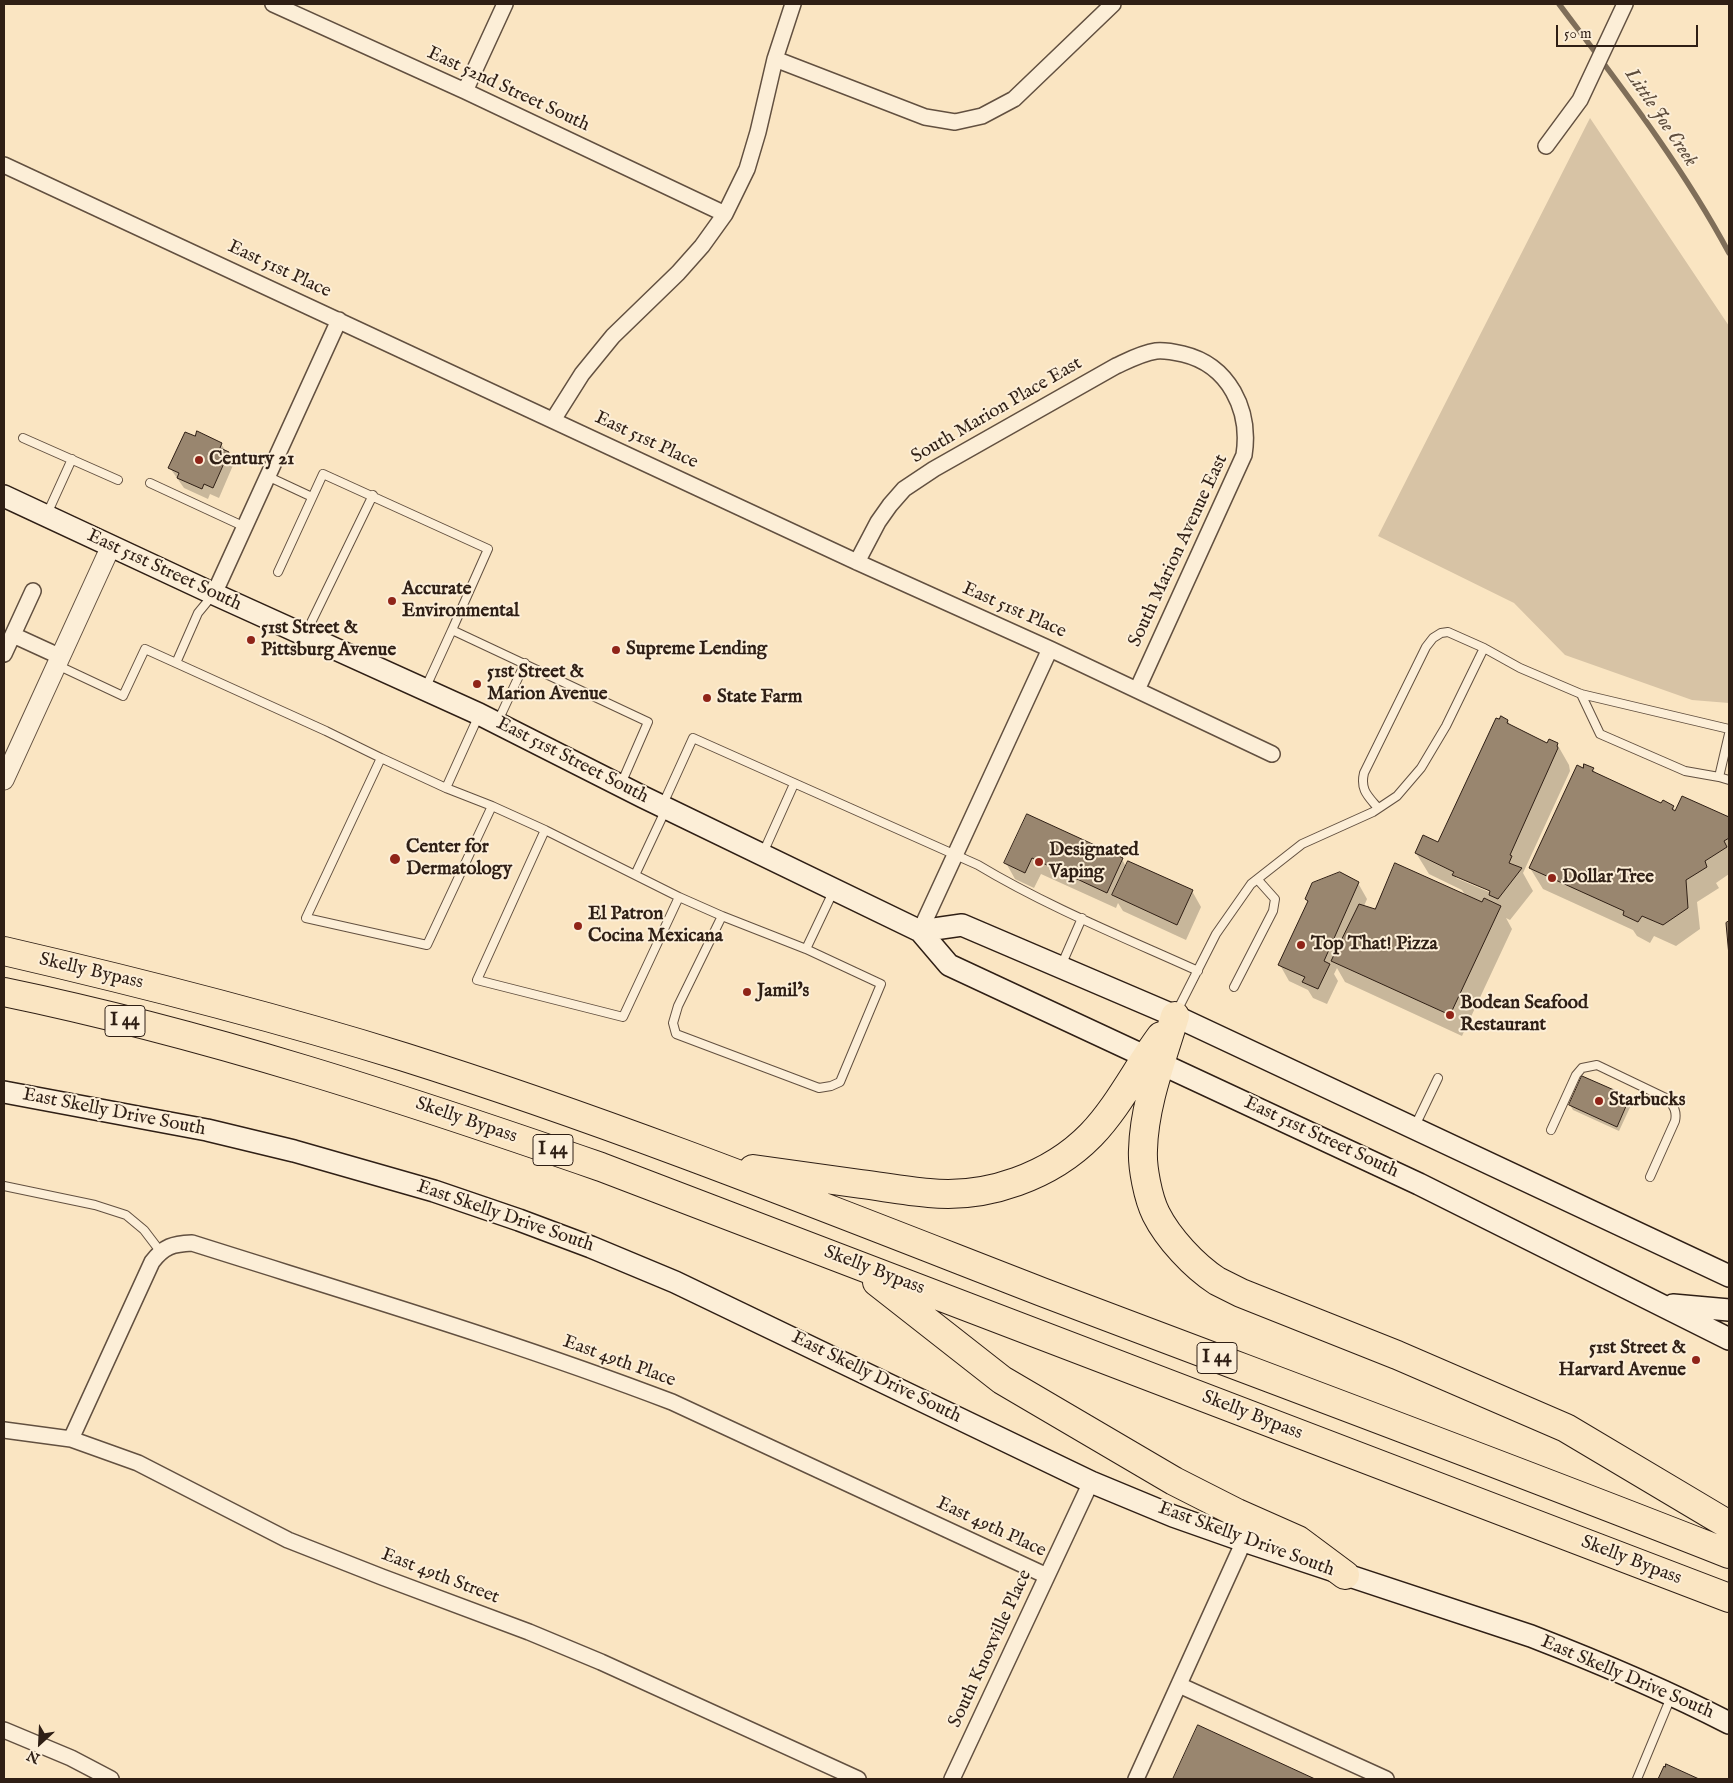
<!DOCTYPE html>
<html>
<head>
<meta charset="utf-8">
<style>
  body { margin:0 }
  #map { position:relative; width:1733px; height:1783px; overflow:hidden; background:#fae5c2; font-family:"IM FELL English",serif }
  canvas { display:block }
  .frame { position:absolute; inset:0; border:5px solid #2f1f15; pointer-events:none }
  .north { position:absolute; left:15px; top:1718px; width:50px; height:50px; -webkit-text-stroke:4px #fceed7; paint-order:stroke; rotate:205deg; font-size:14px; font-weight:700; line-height:20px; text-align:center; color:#2f1f15 }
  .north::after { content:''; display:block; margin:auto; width:18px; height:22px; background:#2f1f15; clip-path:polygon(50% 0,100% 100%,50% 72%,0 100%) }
  .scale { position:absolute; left:1556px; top:25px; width:142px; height:22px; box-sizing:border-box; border:2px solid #2f1f15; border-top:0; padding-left:6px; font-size:15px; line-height:18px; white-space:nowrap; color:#2f1f15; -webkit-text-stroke:4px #fceed7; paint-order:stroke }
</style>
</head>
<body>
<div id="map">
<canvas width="1733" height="1783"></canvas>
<div class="frame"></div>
<div class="north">N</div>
<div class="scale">50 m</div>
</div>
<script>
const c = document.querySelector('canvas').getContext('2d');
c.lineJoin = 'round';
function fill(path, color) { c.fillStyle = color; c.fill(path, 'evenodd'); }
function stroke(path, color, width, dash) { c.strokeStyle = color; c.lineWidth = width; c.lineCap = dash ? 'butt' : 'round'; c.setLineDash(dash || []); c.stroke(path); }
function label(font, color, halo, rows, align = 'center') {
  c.font = font + ' "IM FELL English",serif'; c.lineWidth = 4; c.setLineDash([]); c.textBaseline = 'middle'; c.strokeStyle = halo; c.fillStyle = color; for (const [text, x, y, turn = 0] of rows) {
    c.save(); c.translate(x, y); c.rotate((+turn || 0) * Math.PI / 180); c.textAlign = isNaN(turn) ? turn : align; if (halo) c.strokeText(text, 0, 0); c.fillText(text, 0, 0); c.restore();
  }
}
fill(new Path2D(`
  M1590,118L1729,326V703L1692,700L1565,655L1514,603L1378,536Z`), '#d7c3a5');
fill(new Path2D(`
  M221,444L234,463L219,498L210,494L208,499L184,488L170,468Z
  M1508,721L1511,727L1548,744H1557L1569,765L1570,771L1523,873L1533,891L1510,920L1506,918L1512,929L1462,1036L1345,982L1337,968L1334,974L1338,981L1327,1004L1313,998L1308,990L1289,981L1280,965L1309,904L1306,899L1358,883L1367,899L1364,906L1376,910L1466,896L1462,890L1429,874L1416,853L1439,843ZM1456,876L1497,893L1496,895L1456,878Z
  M1583,769H1593L1596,774L1661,805L1673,806L1676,812L1682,797L1729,818V874L1716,883L1719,888L1697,902L1700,929L1676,946L1654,936L1650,943L1637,936L1633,930L1543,889L1530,868Z
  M1028,815L1122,859L1126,867L1192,891L1201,907L1186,940L1123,911L1118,903L1116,908L1041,874L1034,888L1015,879L1006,863Z
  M1629,1098L1632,1103L1619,1131L1573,1110L1570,1105Z
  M1199,1727L1312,1779H1174Z`), '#0003');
stroke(new Path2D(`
  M1559,4C1619,84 1682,165 1729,253`), '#7f6e59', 5.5);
const building = new Path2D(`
  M197,431L222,443L220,448L229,452L213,488L204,484L202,489L177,478L179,473L168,468L185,432L195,436Z
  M1501,716L1508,720L1507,723L1547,743L1549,739L1558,743L1557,746L1558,748L1510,855L1512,856L1509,863L1522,868L1498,899L1489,895L1490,891L1452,875L1454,872L1415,853L1423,835L1438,842L1496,718L1499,719Z
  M1584,764L1594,768L1592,771L1661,803L1663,800L1674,806L1672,809L1675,811L1682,796L1729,817V838L1724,841L1727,847L1705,861L1707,867L1686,880L1688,908L1663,925L1642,916L1638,922L1623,915L1624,911L1529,868L1577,765L1583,768Z
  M1027,814L1123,858L1107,893L1032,858L1025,873L1004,863Z
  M1128,861L1193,890L1177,925L1112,895Z
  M1395,863L1482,902L1484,898L1501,906L1450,1015L1331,961L1359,904L1375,909Z
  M1340,872L1359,882L1324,961L1330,964L1318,989L1302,982L1305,977L1278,965L1308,901L1305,899L1312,883Z
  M1729,921V956L1726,923Z
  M1582,1076L1630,1097L1617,1127L1569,1105Z
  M1198,1725L1315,1779H1173Z
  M1666,1764L1699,1779H1658L1664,1766L1665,1767Z`);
fill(building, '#99866f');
stroke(building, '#2f1f15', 1);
const service = new Path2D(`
  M23,438L118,480
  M267,476L312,497
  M150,483L245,527
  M47,514L72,459
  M278,572L323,474L488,549L452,630
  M306,633L373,495
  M176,663L326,731L381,758
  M57,665L123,696L145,649L176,663L198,613L212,596
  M425,689L452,630L648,722L621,784
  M1581,694L1600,734L1685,771L1719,777L1729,780
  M498,721L525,663
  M1719,777L1729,734
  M446,788L492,806L427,945L306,918L381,758L446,788L479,715
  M663,804L693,738L978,865C1046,906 1125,938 1198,971
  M492,806L545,830
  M1378,808C1368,796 1360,790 1364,773L1426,647L1433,638L1441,633L1448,632L1484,648L1520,668L1581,694L1729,729
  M545,830L679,897L623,1017L477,980Z
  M763,853L794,784
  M635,875L666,809
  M679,897L722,916
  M722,916L806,949L881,984L840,1082L831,1086L819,1088L676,1034L673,1023L678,1006Z
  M806,949L833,892
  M1061,966L1082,918
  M1234,987L1273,911L1275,899L1258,880
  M1176,1013L1216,934L1251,884L1302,844L1373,812L1397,796L1421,768L1446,726L1484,648
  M1415,1126L1438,1078
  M1551,1130L1576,1075L1582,1068L1597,1065L1668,1099C1674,1106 1677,1112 1675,1121L1650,1177
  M4,1186L95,1205L126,1215L144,1230L160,1251
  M1637,1779L1671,1697`);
const minor = new Path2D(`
  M273,4L465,91L725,214
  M775,59L925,117L955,122L982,116L1014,99L1113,4
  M465,91L505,4
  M1546,146L1580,100L1625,4
  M4,165L857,562L1050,649L1272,754
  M553,420L582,374L613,336L678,273L702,246L725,214L747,169L758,132L775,59L793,4
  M857,562L878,522L890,505L904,489L934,469L1116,366C1129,360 1142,353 1156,351C1165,350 1174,352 1183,354C1229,365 1251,410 1244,455L1137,690
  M214,594L339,320
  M13,635L61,657
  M4,654L33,591
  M920,931L1050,649
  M4,1430L71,1439L138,1463L288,1540L382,1577L529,1632L601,1662L858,1779
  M71,1439L152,1262C164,1246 173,1244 192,1243C353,1294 515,1342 672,1402L1047,1576
  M1179,1685L1386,1779
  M4,1730L71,1758L111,1779
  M952,1779L1091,1482
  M1136,1779L1244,1541`);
const tertiary = new Path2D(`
  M4,780L111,546`);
const secondary = new Path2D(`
  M4,496L214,594L479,714L643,797L920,931L949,965L1419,1184L1729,1339
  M920,931L962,925L1175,1016L1729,1276
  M4,1092L207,1130L294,1151L434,1191L519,1220L591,1247L675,1282L1091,1482L1173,1516L1244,1541L1531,1636C1598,1662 1665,1690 1729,1723
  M1673,1305L1729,1310`);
const motorway = new Path2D(`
  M4,951C138,982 272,1016 404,1057C620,1125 831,1210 1042,1292C1271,1379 1501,1464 1729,1554
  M4,992C207,1034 405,1099 601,1167L1729,1598
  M1175,1016C1162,1059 1144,1105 1143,1150C1142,1167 1148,1198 1156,1214C1168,1238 1194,1266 1217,1281C1225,1285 1233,1289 1241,1293L1397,1355L1566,1428L1729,1525
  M753,1169C789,1174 825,1179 861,1184C884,1187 906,1191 929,1193C987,1199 1051,1176 1091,1135C1119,1106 1137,1068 1161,1036
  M877,1282L1002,1380L1174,1481L1237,1513L1298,1540L1345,1575`);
stroke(service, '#625040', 10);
stroke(minor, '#625040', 18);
stroke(tertiary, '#625040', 21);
stroke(secondary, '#2f1f15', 24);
stroke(motorway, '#2f1f15', 30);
stroke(service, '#fceed7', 8);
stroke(minor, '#fceed7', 15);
stroke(tertiary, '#fceed7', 19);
stroke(secondary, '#fceed7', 21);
stroke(motorway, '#fae5c2', 28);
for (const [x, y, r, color] of [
  [199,460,5,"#8f2418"],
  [392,601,5,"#8f2418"],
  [251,640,5,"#8f2418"],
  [616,650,5,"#8f2418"],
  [477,684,5,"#8f2418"],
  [707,698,5,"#8f2418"],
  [395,859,6,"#8f2418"],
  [1039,862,5,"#8f2418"],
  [1552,878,5,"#8f2418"],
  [578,926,5,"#8f2418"],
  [1301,945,5,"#8f2418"],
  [747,992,5,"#8f2418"],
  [1450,1015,5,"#8f2418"],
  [1599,1101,5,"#8f2418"],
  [1696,1360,5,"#8f2418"]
]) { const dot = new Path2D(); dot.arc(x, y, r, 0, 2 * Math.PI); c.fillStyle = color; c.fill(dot); stroke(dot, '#fceed7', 2); }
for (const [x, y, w] of [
  [125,1021,40],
  [553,1150,40],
  [1217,1358,40]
]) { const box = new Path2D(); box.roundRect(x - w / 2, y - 15.5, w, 31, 4); c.fillStyle = '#fceed7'; c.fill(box); stroke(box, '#2f1f15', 1); }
label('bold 18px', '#2f1f15', null, [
  ["I 44",125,1021],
  ["I 44",553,1150],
  ["I 44",1217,1358]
]);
label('19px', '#2f1f15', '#fceed7', [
  ["East 52nd Street South",508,90,25],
  ["East 51st Place",279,270,25],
  ["South Marion Place East",997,411,-30],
  ["East 51st Place",646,441,25],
  ["South Marion Avenue East",1179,551,-65],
  ["East 51st Street South",164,571,25],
  ["East 51st Place",1014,611,24],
  ["East 51st Street South",572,761,27],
  ["Skelly Bypass",91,972,13],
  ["East Skelly Drive South",114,1113,11],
  ["Skelly Bypass",466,1121,19],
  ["East 51st Street South",1321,1138,25],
  ["East Skelly Drive South",505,1217,19],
  ["Skelly Bypass",874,1271,21],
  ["East 49th Place",619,1362,20],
  ["East Skelly Drive South",876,1378,26],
  ["Skelly Bypass",1252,1416,21],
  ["East 49th Place",991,1528,25],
  ["East Skelly Drive South",1246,1540,20],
  ["Skelly Bypass",1631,1561,21],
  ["East 49th Street",440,1577,21],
  ["South Knoxville Place",991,1649,-65],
  ["East Skelly Drive South",1627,1678,23]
]);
label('bold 19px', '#2f1f15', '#fceed7', [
  ["Century 21",209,460],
  ["Accurate",402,590],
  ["Environmental",402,612],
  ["51st Street &",261,629],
  ["Pittsburg Avenue",261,651],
  ["Supreme Lending",626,650],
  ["51st Street &",487,673],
  ["Marion Avenue",487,695],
  ["State Farm",717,698],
  ["Center for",406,848],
  ["Dermatology",406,870],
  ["Designated",1049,851],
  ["Vaping",1049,873],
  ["Dollar Tree",1562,878],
  ["El Patron",588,915],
  ["Cocina Mexicana",588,937],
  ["Top That! Pizza",1311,945],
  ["Jamil's",757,992],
  ["Bodean Seafood",1460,1004],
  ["Restaurant",1460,1026],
  ["Starbucks",1609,1101],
  ["51st Street &",1686,1349,"right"],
  ["Harvard Avenue",1686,1371,"right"]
], 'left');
label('italic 20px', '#5e4d3d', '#fceed7', [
  ["Little Joe Creek",1660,118,56]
]);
</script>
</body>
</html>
